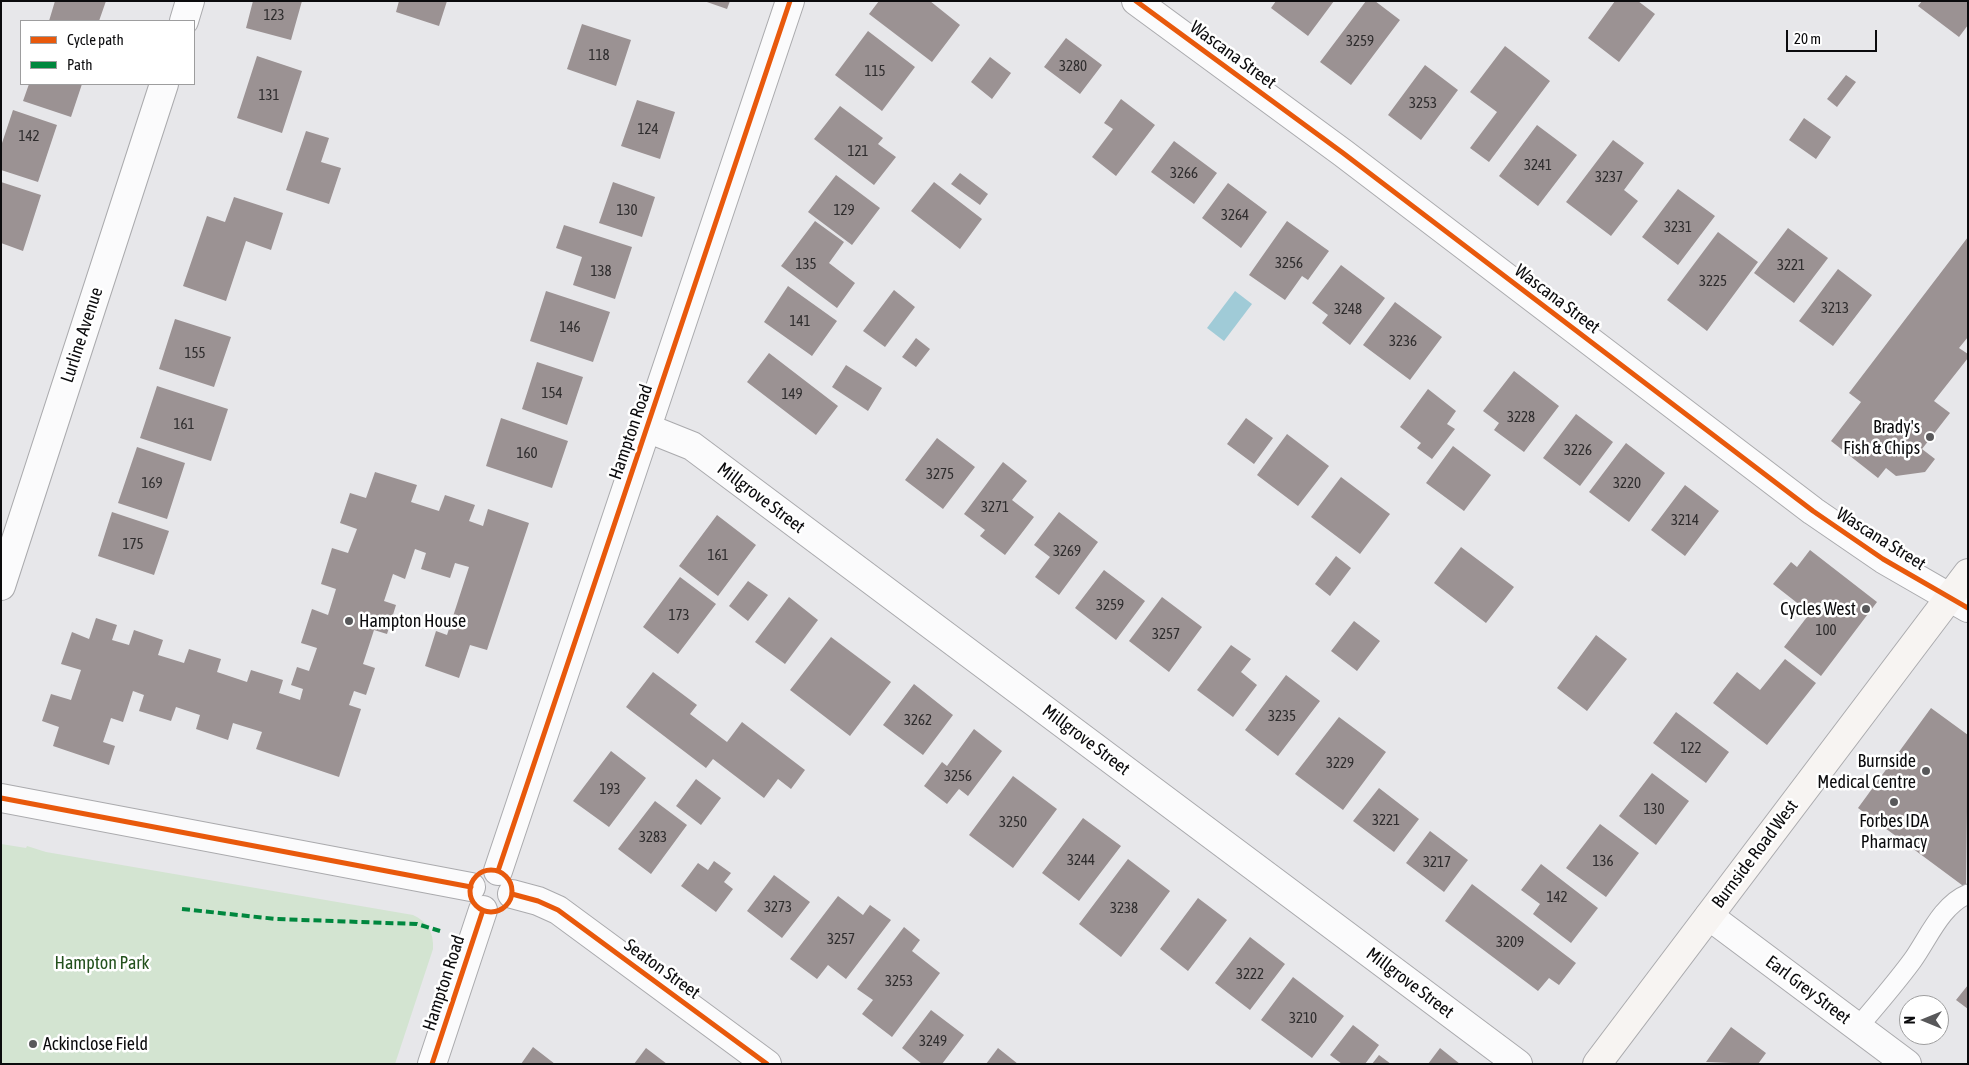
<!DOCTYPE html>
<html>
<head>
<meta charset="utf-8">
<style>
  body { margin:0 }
  #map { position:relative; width:1969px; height:1065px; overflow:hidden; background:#e7e7ea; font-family:"Asap Condensed",sans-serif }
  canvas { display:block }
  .frame { position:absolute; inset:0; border:2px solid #0b0b0d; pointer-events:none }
  .legend { position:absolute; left:20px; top:20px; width:175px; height:65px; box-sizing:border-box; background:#fff; border:1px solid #9d9d9e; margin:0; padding:6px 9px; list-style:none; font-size:15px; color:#0b0b0d }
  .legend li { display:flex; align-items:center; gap:10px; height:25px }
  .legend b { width:25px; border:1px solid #9d9d9e }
  .north { position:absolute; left:1899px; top:995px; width:50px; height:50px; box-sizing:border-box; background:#fff; border:1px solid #9d9d9e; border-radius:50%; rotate:270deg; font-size:14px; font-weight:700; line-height:20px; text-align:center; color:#0b0b0d }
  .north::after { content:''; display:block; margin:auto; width:18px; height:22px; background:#58585a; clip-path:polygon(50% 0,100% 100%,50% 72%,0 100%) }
  .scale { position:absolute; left:1786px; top:30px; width:91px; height:22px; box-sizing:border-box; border:2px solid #0b0b0d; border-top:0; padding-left:6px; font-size:15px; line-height:18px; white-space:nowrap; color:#0b0b0d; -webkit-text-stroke:4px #fff; paint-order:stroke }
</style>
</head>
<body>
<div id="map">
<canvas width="1969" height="1065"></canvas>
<div class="frame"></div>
<ul class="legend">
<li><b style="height:6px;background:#e8590c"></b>Cycle path</li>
<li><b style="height:6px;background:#00873e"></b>Path</li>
</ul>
<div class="north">N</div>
<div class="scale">20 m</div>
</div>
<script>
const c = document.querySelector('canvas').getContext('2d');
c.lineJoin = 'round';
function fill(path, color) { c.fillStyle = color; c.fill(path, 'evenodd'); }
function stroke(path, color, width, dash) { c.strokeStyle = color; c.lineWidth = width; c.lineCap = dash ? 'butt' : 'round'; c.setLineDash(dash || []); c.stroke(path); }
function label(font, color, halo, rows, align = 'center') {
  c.font = font + ' "Asap Condensed",sans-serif'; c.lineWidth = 5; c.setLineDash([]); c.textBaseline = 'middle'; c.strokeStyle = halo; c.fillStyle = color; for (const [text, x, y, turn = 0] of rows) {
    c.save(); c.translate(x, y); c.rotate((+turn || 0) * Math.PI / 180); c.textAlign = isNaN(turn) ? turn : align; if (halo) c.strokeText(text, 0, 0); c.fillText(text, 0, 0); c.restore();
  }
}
fill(new Path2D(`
  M1,844L26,848L27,846L46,852L413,915C428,922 434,933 433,949L395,1064H1Z`), '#d3e4d1');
fill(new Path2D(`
  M1235,291L1252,304L1224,341L1207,328Z`), '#a0cbd7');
fill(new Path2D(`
  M55,1H106L99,21H49Z
  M253,1H302L291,40L246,28Z
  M399,1H447L439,26L396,12Z
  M704,1H730L727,9Z
  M879,1H930L960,25L932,62L869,14Z
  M1276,1H1334L1308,36L1271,8Z
  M1366,1H1375L1400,20L1351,85L1320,62Z
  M1615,1H1638L1655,14L1619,62L1588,38Z
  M1922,1H1968V25L1959,37L1918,6Z
  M582,24L631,40L616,86L567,69Z
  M868,31L915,67L882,111L835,75Z
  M1066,38L1102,65L1080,94L1044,67Z
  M1505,46L1550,81L1489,162L1470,148L1497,112L1470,92Z
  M257,56L302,71L282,133L237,118Z
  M990,57L1011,73L992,99L971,82Z
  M1425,65L1458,90L1421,140L1388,115Z
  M1846,75L1856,82L1837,107L1827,99Z
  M29,84H82L71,117L23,101Z
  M1121,99L1155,125L1116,176L1092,157L1113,129L1104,123Z
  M637,100L675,112L660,159L621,146Z
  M840,106L883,138L878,144L896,157L874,185L814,139Z
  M13,110L57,125L38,182L1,170V146Z
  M1804,118L1831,137L1816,159L1789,140Z
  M1537,125L1577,155L1538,206L1499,176Z
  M306,131L329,138L321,162L341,168L329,204L286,190Z
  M1613,140L1644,163L1624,190L1638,201L1611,236L1566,202Z
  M1174,141L1217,173L1194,204L1151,172Z
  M960,173L988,194L980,205L951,184Z
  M836,175L880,208L852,245L808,212Z
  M1,182L41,195L23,251L1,243Z
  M613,182L655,197L642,237L599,223Z
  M934,182L982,219L960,249L911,211Z
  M1228,183L1267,212L1241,248L1202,218Z
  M1678,189L1715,216L1678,265L1642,237Z
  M234,197L283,213L271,250L246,241L226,301L183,286L207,216L225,222Z
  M815,221L844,242L829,263L855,283L837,308L781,266Z
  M1287,221L1329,251L1308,280L1302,276L1285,300L1249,275Z
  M564,225L632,247L615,299L573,285L582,257L556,248Z
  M1788,228L1828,258L1794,303L1754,273Z
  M1718,232L1758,262L1707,331L1667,300Z
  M1968,237V337L1959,348L1968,354V358L1934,401L1950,413L1922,449L1935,459L1925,472L1896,476L1886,468L1878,478L1831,441L1861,402L1849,393Z
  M1341,265L1385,298L1350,345L1322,323L1328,315L1312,303Z
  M1838,269L1872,295L1833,346L1799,321Z
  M788,286L837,321L812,356L764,322Z
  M894,290L915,307L885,347L863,331Z
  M546,291L610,312L593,362L530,341Z
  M1395,302L1442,337L1410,380L1363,345Z
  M175,319L231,337L214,387L159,369Z
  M916,338L930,349L916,367L902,357Z
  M769,353L838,406L816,435L747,382Z
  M537,362L583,377L567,425L522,409Z
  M846,365L882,388L868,411L832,387Z
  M1514,371L1559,406L1524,452L1494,430L1499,423L1483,411Z
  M157,386L228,409L211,461L140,438Z
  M1428,389L1456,411L1447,424L1455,429L1432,459L1417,448L1421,443L1400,427Z
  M1576,414L1613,442L1580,486L1543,458Z
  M501,418L568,441L552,488L486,466Z
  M1246,418L1273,438L1254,464L1227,444Z
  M1287,434L1329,466L1298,506L1257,475Z
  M937,438L975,467L943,509L905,480Z
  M1626,443L1665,473L1629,522L1589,492Z
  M1453,446L1491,475L1464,511L1426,483Z
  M137,447L185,463L167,519L118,503Z
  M1003,462L1027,481L1012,500L1034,517L1005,555L980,536L985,530L964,514Z
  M375,472L417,485L411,502L439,511L445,495L475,505L469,521L483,526L488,509L529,523L487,650L470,645L459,678L425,666L436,631L447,635L469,567L455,563L450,578L421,569L426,553L415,549L405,579L393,574L384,601L396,605L387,634L374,630L363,664L375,668L366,695L354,691L349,705L361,709L339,777L256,749L262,732L233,723L228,740L196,729L200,715L176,707L171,721L139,711L144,695L133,691L123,722L111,718L103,742L115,746L109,765L53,746L59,727L42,721L51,694L71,700L81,670L61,664L72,632L89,639L96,618L117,625L112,640L129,645L134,630L163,640L158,655L184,663L189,649L221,659L217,672L247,682L251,670L283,680L279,693L300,700L303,689L291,685L297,667L309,671L317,648L301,643L312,609L328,615L336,589L321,584L332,548L348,553L357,529L340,523L350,493L366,498Z
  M1341,477L1390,514L1360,554L1311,517Z
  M1685,485L1719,511L1685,556L1651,530Z
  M112,512L169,531L154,575L98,556Z
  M1059,512L1098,542L1059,595L1035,577L1050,557L1034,545Z
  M717,515L756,545L718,596L679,566Z
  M1461,547L1514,587L1486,623L1434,583Z
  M1810,550L1877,602L1821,676L1784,647L1810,613L1773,584L1791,562L1797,567Z
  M1336,556L1351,568L1330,596L1315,584Z
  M1104,570L1145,601L1116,640L1075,608Z
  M680,577L716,604L678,654L643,627Z
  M748,581L768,595L748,621L729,606Z
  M789,597L818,620L785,664L755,642Z
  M1162,597L1202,627L1169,672L1129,641Z
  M1354,621L1380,641L1357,671L1331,651Z
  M1596,635L1627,659L1587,711L1557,688Z
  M831,637L891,682L850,736L790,690Z
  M1231,645L1251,659L1241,672L1257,685L1233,717L1197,690Z
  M1785,659L1816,683L1767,745L1713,703L1737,672L1760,690Z
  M653,672L697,705L690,714L727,742L742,722L805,770L791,789L778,779L764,798L713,759L706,768L626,707Z
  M1286,675L1320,701L1278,756L1245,730Z
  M914,684L953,715L923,755L883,725Z
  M1931,708L1968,735L1966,888L1858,808Z
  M1676,712L1729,752L1706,783L1653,743Z
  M1339,717L1386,752L1343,810L1295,774Z
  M974,729L1002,751L968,796L959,789L947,804L924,786L942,762L947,766Z
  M611,751L646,778L609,827L573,801Z
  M1652,773L1689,801L1656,845L1619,816Z
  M1013,776L1057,809L1013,868L969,835Z
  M696,779L721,798L701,825L676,806Z
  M1379,788L1419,819L1394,852L1353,821Z
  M655,801L687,825L651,874L618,849Z
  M1083,818L1121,846L1079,901L1042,873Z
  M1600,824L1639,853L1606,897L1566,868Z
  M1430,831L1468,860L1444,892L1406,863Z
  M1128,859L1170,891L1121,957L1079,924Z
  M714,861L731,873L724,882L733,889L716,912L681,886L698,863L708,870Z
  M1541,864L1598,908L1571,943L1533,914L1540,904L1521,890Z
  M774,875L810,902L782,938L747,911Z
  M1472,884L1576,963L1559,985L1549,978L1538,991L1445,921Z
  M838,896L863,915L870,905L891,920L846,979L828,965L817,979L790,959Z
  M1198,898L1227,920L1188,971L1160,949Z
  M904,927L920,940L912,951L940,973L892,1037L862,1014L873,1000L857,989Z
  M1250,937L1285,964L1250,1010L1215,983Z
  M1293,977L1344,1016L1312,1058L1261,1020Z
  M1968,985V1009L1956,1000Z
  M931,1010L964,1035L942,1064H922L902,1048Z
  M1353,1025L1379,1045L1365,1064H1342L1330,1055Z
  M1731,1027L1766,1053L1758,1064L1706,1062Z
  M533,1047L555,1064H521Z
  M646,1048L667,1064H634Z
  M998,1048L1018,1064H986Z
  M1440,1048L1460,1064H1428Z
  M1379,1055L1391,1064H1372Z`), '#9b9293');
const service = new Path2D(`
  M1858,1027C1876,1006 1895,984 1912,961C1928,939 1941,905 1968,894`);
const minor = new Path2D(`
  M1136,1L1343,153L1813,511L1883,559L1968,608
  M184,21L190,1
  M647,428L692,446L1518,1064
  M1,586L164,84
  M1,798L471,887
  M498,871L790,1
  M512,894L538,901L558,910L767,1064
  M1709,916L1907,1064
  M432,1064L483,910`);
const secondary = new Path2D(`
  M1597,1064L1968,573`);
stroke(service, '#aaaaad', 21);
stroke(minor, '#aaaaad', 30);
stroke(secondary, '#aaaaad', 30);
stroke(service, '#fbfbfc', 19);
stroke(minor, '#fbfbfc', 28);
stroke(secondary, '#f7f4f2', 28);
stroke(new Path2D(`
  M182,909L276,919L417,924L440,931`), '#00873e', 4, [8, 4]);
stroke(new Path2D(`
  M1136,1L1343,153L1813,511L1883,559L1968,608
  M1,798L471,887
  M470 891a21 21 0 1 1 42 0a21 21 0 1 1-42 0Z
  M498,871L790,1
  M512,894L538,901L558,910L767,1064
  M432,1064L483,910`), '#e8590c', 5);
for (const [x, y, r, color] of [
  [1930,437,5,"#58585a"],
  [1866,609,5,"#58585a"],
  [349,621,5,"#58585a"],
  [1926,771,5,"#58585a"],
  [1894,802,5,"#58585a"],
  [33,1044,5,"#58585a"]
]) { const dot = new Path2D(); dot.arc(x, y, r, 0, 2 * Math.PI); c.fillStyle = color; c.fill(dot); stroke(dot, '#fff', 2); }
label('15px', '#2f2d2e', null, [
  ["123",274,15],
  ["3259",1360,41],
  ["118",599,55],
  ["3280",1073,66],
  ["115",875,71],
  ["131",269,95],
  ["3253",1423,103],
  ["124",648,129],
  ["142",29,136],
  ["121",858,151],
  ["3241",1538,165],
  ["3266",1184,173],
  ["3237",1609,177],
  ["130",627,210],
  ["129",844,210],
  ["3264",1235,215],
  ["3231",1678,227],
  ["3256",1289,263],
  ["135",806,264],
  ["3221",1791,265],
  ["138",601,271],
  ["3225",1713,281],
  ["3213",1835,308],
  ["3248",1348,309],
  ["141",800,321],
  ["146",570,327],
  ["3236",1403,341],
  ["155",195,353],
  ["154",552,393],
  ["149",792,394],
  ["3228",1521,417],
  ["161",184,424],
  ["3226",1578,450],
  ["160",527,453],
  ["3275",940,474],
  ["169",152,483],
  ["3220",1627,483],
  ["3271",995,507],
  ["3214",1685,520],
  ["175",133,544],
  ["3269",1067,551],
  ["161",718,555],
  ["3259",1110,605],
  ["173",679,615],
  ["100",1826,630],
  ["3257",1166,634],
  ["3235",1282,716],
  ["3262",918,720],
  ["122",1691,748],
  ["3229",1340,763],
  ["3256",958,776],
  ["193",610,789],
  ["130",1654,809],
  ["3221",1386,820],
  ["3250",1013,822],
  ["3283",653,837],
  ["3244",1081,860],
  ["136",1603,861],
  ["3217",1437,862],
  ["142",1557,897],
  ["3273",778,907],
  ["3238",1124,908],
  ["3257",841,939],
  ["3209",1510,942],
  ["3222",1250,974],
  ["3253",899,981],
  ["3210",1303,1018],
  ["3249",933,1041]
]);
label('18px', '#0b0b0d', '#fff', [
  ["Wascana Street",1233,55,36],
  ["Wascana Street",1557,299,37],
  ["Lurline Avenue",82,335,-72],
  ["Hampton Road",631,432,-71],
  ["Millgrove Street",761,498,37],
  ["Wascana Street",1881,539,32],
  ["Millgrove Street",1086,740,37],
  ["Burnside Road West",1755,854,-53],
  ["Seaton Street",662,969,36],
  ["Hampton Road",444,983,-72],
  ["Millgrove Street",1410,983,37],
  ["Earl Grey Street",1808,990,37]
]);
label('18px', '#0b0b0d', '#fff', [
  ["Brady's",1920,427],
  ["Fish & Chips",1920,448],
  ["Cycles West",1856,609],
  ["Hampton House",359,621,"left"],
  ["Burnside",1916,761],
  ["Medical Centre",1916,782],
  ["Forbes IDA",1894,821,"center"],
  ["Pharmacy",1894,842,"center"],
  ["Ackinclose Field",43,1044,"left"]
], 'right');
label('18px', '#23511c', '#fff', [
  ["Hampton Park",102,963]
]);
</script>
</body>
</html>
